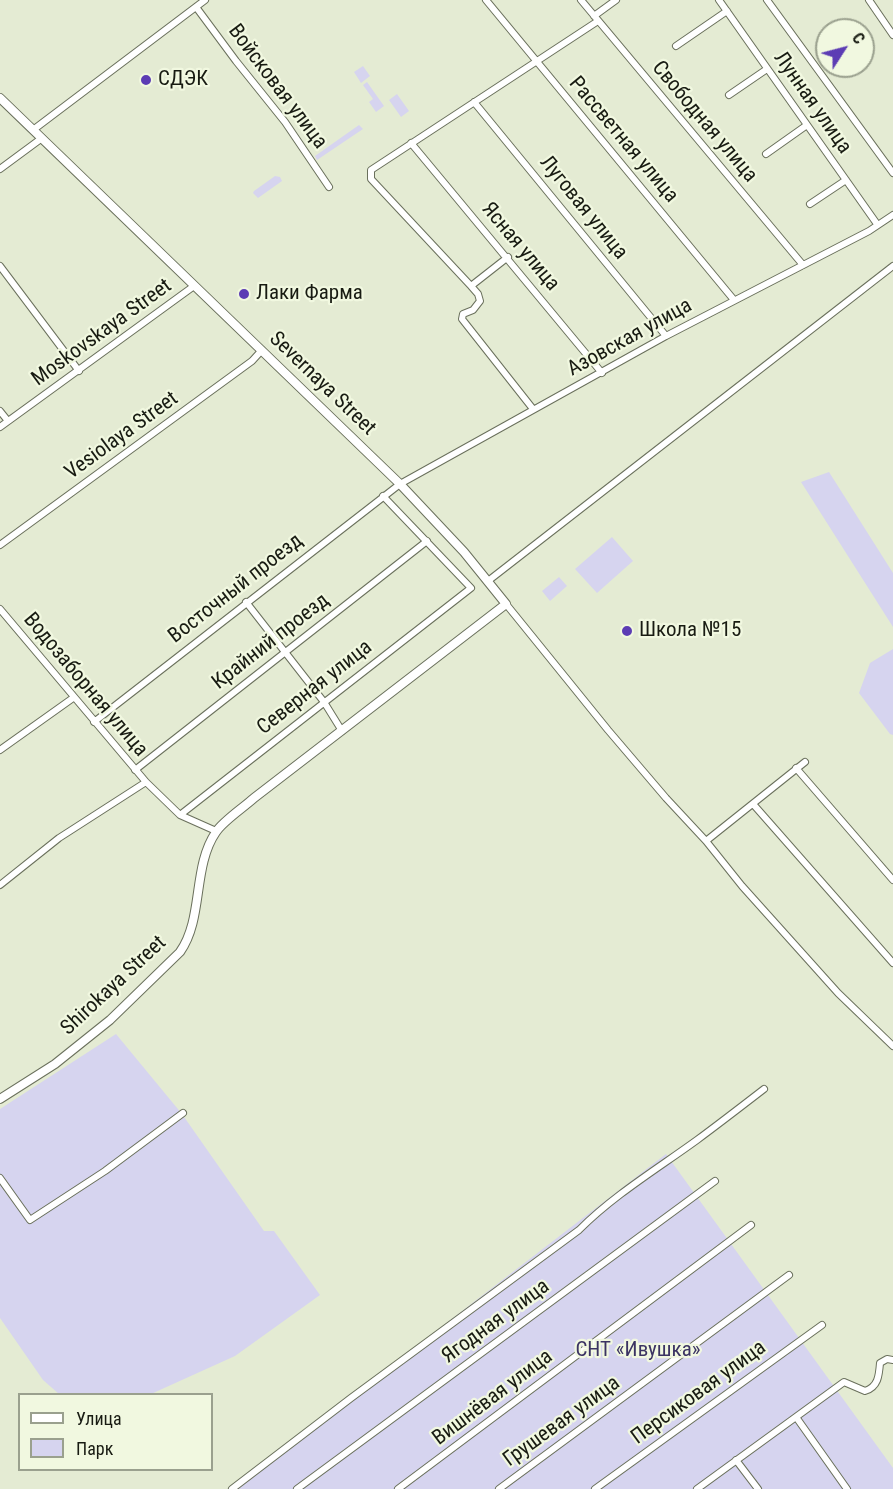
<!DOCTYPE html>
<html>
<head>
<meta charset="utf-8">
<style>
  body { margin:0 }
  #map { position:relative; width:893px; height:1489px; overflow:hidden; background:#e4ebd3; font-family:"Roboto Condensed",sans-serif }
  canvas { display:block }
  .legend { position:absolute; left:18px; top:1393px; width:195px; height:78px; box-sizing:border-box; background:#f1f8e0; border:2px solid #9aa08e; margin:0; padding:8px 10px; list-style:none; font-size:18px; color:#181b12 }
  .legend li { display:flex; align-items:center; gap:12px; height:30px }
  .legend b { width:30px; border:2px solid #9aa08e }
  .north { position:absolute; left:815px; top:18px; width:60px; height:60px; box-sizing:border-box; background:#f1f8e0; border:2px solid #9aa08e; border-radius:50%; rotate:54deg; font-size:16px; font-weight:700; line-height:24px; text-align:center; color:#181b12 }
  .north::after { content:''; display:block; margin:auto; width:21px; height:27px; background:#5c3cb4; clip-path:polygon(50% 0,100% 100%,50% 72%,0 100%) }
</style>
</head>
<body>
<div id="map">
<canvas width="893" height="1489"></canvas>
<ul class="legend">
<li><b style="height:8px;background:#fff"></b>Улица</li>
<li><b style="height:16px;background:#d6d4ef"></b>Парк</li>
</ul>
<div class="north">С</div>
</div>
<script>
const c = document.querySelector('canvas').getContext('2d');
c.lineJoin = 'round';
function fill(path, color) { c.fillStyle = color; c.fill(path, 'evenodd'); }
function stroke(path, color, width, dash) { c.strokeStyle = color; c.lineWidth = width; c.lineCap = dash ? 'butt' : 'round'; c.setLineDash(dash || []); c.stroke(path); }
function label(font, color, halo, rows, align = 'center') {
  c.font = font + ' "Roboto Condensed",sans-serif'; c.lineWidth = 4.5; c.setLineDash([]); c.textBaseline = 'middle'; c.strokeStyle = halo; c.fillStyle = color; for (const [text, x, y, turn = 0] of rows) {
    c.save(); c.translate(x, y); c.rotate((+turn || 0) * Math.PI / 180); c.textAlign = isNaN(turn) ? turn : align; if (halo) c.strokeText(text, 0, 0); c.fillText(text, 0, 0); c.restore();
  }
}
fill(new Path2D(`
  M363,66L370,76L361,83L354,72Z
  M367,82L384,106L376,112L369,102L373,99L363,85Z
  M397,94L409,111L401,117L389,100Z
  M359,125L363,129L317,160L315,156Z
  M275,176L280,177L282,181L258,198L253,193L254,191Z
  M829,472L893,573V627L801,482Z
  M612,537L633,561L597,593L575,569Z
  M559,577L567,586L550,601L542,591Z
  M893,649V735L890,734L859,693L870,663Z
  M116,1034L182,1114L264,1231H274L320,1295L235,1356L151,1394H59L43,1380L0,1318V1109Z
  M666,1154L893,1468V1489H231Z`), '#d6d4ef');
const minor = new Path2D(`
  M486,0L734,300
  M581,0L803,265
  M719,0L877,224
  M767,0L893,173
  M869,0L893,35
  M196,7L236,61L285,122L329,187
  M594,16L616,0
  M676,46L727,11
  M729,95L767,69
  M474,102L666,336
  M33,130L205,0
  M411,143L602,373
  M766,154L807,125
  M0,169L42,138
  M810,204L846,180
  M508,257L471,286L478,294L480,301L473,310L463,314L462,319L533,409
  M0,266L79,371
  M471,286L371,179V170L598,21
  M0,411L8,421
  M0,427L194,286
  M0,545L252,361L262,350
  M488,581L893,266
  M246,602L324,702L342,731
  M506,604L608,730L666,798L706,841L742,886L838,993L893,1046
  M0,609L146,782L180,815L216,831
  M94,722L400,484L666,336L869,231L893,215
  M0,750L73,698
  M796,768L893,880
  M135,770L427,541
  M753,804L893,963
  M180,815L471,588L383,496
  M706,841L805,762
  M0,885L59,838L146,782
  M0,1178L30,1220L105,1171L183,1113
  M796,1417L847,1489
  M736,1460L758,1489
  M232,1489L351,1398L579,1230C614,1195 657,1169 697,1140C720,1123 742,1106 764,1089
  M297,1489L715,1181
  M398,1489L751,1225
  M499,1489L789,1275
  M595,1489L822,1325
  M697,1489L844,1382L865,1391C878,1387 879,1376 880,1363L887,1359L893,1360`);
const tertiary = new Path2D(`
  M0,98L400,484L464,552L506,604L254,798C243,808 223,821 216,832C192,867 204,918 180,952L110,1020L55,1064L0,1099`);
stroke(minor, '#6a705c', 8);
stroke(tertiary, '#6a705c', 10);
stroke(minor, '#fff', 6);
stroke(tertiary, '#fff', 8);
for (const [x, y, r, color] of [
  [146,80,6,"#5c3cb4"],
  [244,294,6,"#5c3cb4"],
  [627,631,6,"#5c3cb4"]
]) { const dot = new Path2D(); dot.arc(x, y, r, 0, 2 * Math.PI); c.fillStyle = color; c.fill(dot); stroke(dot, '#f1f8e0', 2); }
label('21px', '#181b12', '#f1f8e0', [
  ["СДЭК",158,80],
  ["Лаки Фарма",256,294],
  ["Школа №15",639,631]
], 'left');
label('21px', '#181b12', '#f1f8e0', [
  ["Войсковая улица",277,87,53],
  ["Лунная улица",812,103,55],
  ["Свободная улица",704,122,50],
  ["Рассветная улица",623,140,50],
  ["Луговая улица",583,208,51],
  ["Ясная улица",520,247,50],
  ["Moskovskaya Street",102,333,-36],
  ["Азовская улица",630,338,-29],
  ["Severnaya Street",322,384,44],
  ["Vesiolaya Street",122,436,-36],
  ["Восточный проезд",236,589,-38],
  ["Крайний проезд",271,642,-38],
  ["Водозаборная улица",85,685,50],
  ["Северная улица",315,688,-38],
  ["Shirokaya Street",114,986,-43],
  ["Ягодная улица",496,1322,-36],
  ["Персиковая улица",699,1393,-36],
  ["Вишнёвая улица",493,1398,-37],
  ["Грушевая улица",562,1422,-36]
]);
label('21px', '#3b3363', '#f1f8e0', [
  ["СНТ «Ивушка»",638,1351]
]);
</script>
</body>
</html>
